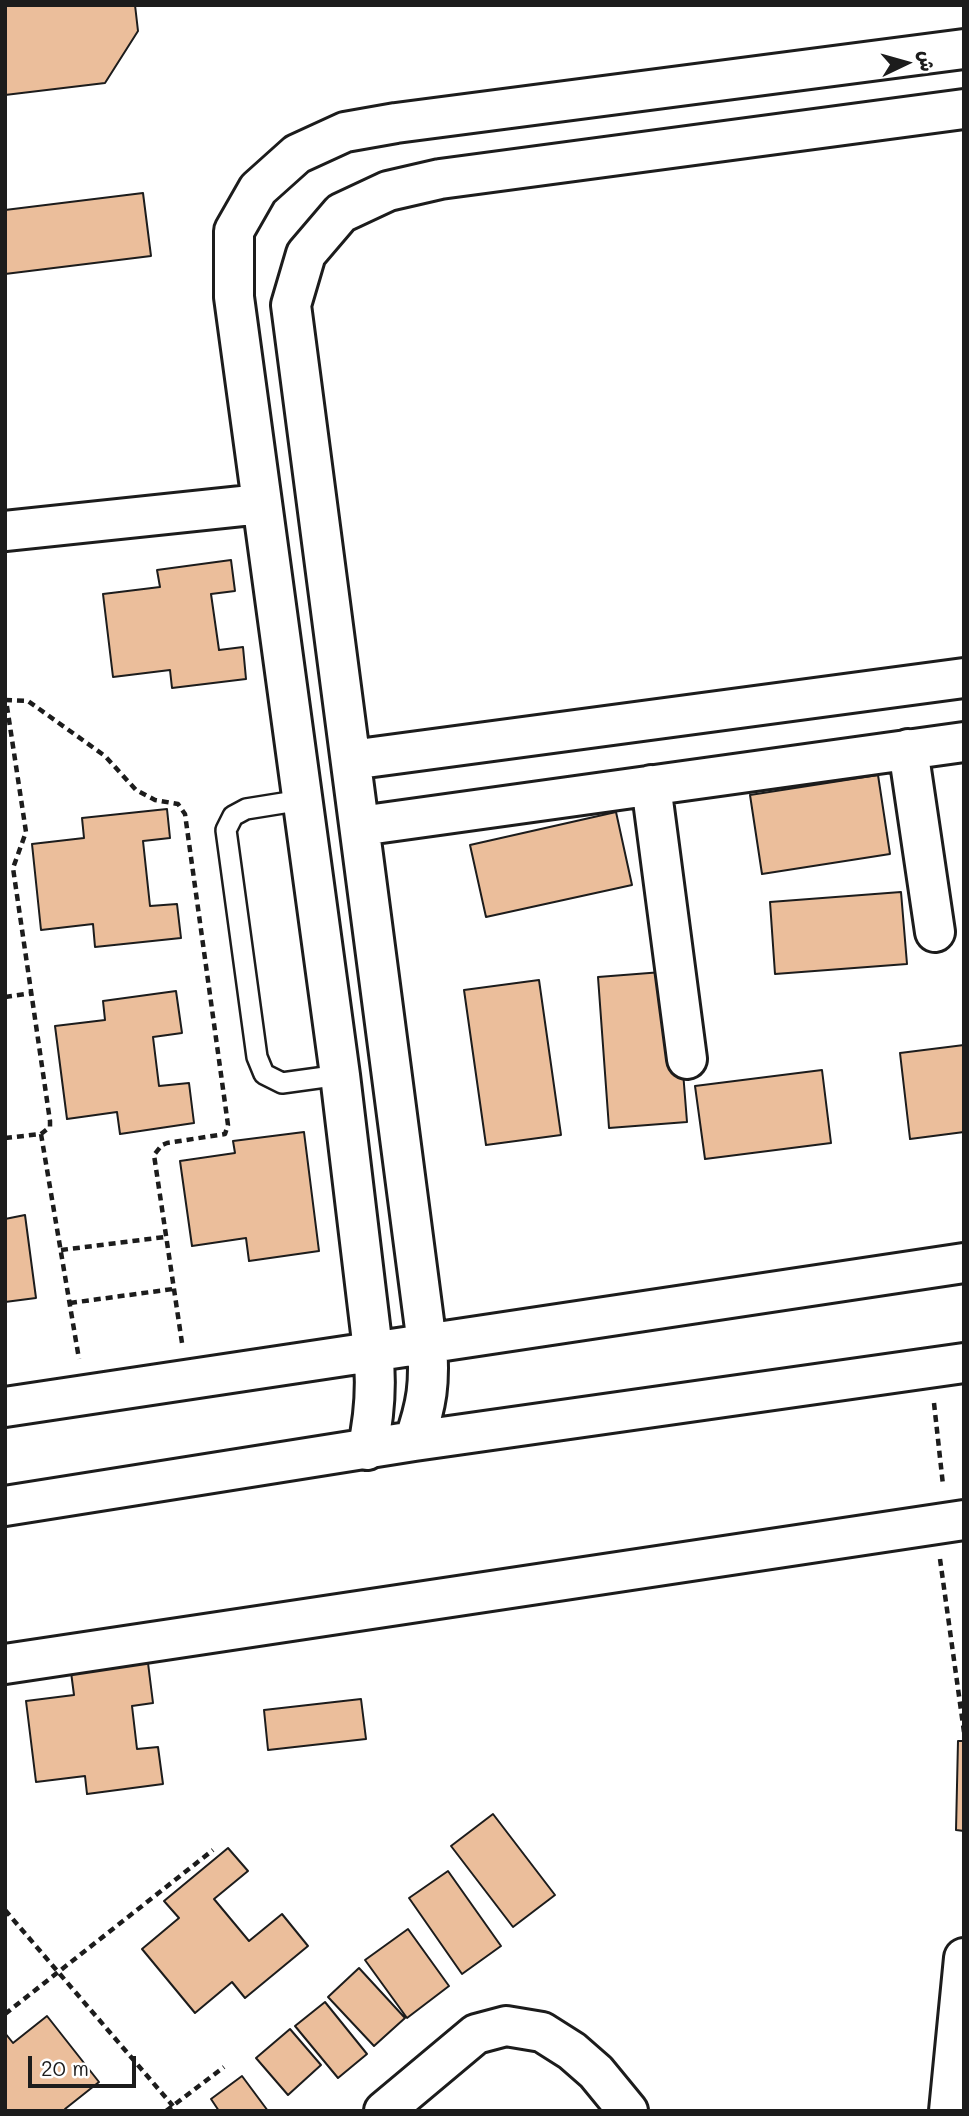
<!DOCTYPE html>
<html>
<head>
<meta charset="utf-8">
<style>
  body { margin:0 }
  #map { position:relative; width:969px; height:2116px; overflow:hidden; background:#fff; font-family:Mali,"Playpen Sans Arabic",sans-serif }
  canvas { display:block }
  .frame { position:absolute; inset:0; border:7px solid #1c1c1c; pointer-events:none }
  .north { position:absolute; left:871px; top:28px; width:70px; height:70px; -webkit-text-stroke:5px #fff; paint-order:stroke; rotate:85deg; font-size:19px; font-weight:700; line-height:28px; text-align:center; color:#1c1c1c }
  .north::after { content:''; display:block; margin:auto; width:24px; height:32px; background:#1c1c1c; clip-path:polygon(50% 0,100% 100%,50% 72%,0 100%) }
  .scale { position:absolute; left:28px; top:2056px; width:108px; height:32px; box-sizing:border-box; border:4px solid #1c1c1c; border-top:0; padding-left:9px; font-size:21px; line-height:24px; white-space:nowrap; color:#1c1c1c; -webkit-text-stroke:5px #fff; paint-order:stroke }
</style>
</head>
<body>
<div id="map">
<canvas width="969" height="2116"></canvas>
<div class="frame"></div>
<div class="north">ش</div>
<div class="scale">20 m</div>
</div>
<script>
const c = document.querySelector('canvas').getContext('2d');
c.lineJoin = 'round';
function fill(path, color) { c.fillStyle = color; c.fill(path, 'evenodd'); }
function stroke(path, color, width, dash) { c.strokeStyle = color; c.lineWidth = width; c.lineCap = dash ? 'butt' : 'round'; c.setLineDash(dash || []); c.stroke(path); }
const building = new Path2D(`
  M5,5H135L138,31L105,83L5,95Z
  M143,193L151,256L5,274V210Z
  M231,560L235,591L211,594L219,650L243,647L246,679L172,688L170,670L113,677L103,594L160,587L157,570Z
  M878,775L890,854L762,874L750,795Z
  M167,809L170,838L143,841L150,906L177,904L181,938L95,947L93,924L41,930L32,844L84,838L82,818Z
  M616,812L632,885L486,917L470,845Z
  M901,892L907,964L775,974L770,902Z
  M675,971L687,1122L609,1128L598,977Z
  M539,980L561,1135L486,1145L464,990Z
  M176,991L182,1033L153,1037L159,1086L189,1083L194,1123L120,1134L117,1112L67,1119L55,1026L105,1020L103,1001Z
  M964,1045V1132L910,1139L900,1053Z
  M822,1070L831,1143L705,1159L695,1086Z
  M304,1132L319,1251L249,1261L246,1238L192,1246L180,1161L235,1153L233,1141Z
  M25,1215L36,1298L5,1302V1219Z
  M148,1663L153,1703L132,1706L137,1749L158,1747L163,1784L87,1794L85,1776L36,1782L26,1701L74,1695L71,1672Z
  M361,1699L366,1739L268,1750L264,1710Z
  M958,1741H964V1831L956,1830Z
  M493,1814L555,1895L513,1927L451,1846Z
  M228,1848L248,1871L214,1899L249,1941L282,1914L308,1946L245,1998L232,1982L195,2013L142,1949L179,1918L164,1901Z
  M448,1871L501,1946L462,1974L409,1898Z
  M408,1929L449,1986L407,2018L365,1960Z
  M359,1968L405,2018L374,2046L328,1997Z
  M325,2002L367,2054L338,2078L295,2026Z
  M47,2016L99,2082L65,2109L67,2111H5V2033L13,2043Z
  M290,2029L321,2065L288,2095L256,2058Z
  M242,2076L268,2111H219L211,2099Z`);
fill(building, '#ebbe9b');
stroke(building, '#1c1c1c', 2);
const service = new Path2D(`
  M302,800L246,809L233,816L226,830L257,1057L264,1074L282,1083L340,1075`);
const minor = new Path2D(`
  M5,531L261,504
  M908,749L935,932
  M351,760L964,678
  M651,785L687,1059
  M360,826L964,742
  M5,1407L964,1263
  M414,1441C427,1404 430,1383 427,1344L291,305L306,254L341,213L388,191L440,179L964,109
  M367,1450C375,1415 377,1385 373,1350L340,1075L234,297V231L258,189L297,154L345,132L396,123L964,49
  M5,1506L414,1441L964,1363
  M5,1664L964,1520
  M384,2111L476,2034L506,2026L542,2032L572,2051L596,2072L628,2111
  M949,2111L964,1958`);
stroke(service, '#1c1c1c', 24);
stroke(minor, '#1c1c1c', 44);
stroke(new Path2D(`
  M5,700L28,701L105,756L136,790L155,800L178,804L185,814L228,1125L225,1134L167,1143L162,1145L154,1155L182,1343
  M5,997L33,993
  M41,1134L79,1359
  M5,1138L41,1134L50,1127V1121L13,868L26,832L6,700
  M61,1250L165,1237
  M70,1303L173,1289
  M934,1403L943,1485
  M940,1559L964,1732
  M5,1910L173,2106
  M5,2014L213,1850
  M166,2111L224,2067`), '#1c1c1c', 4.5, [7, 5]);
stroke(service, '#fff', 19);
stroke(minor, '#fff', 38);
</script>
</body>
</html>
